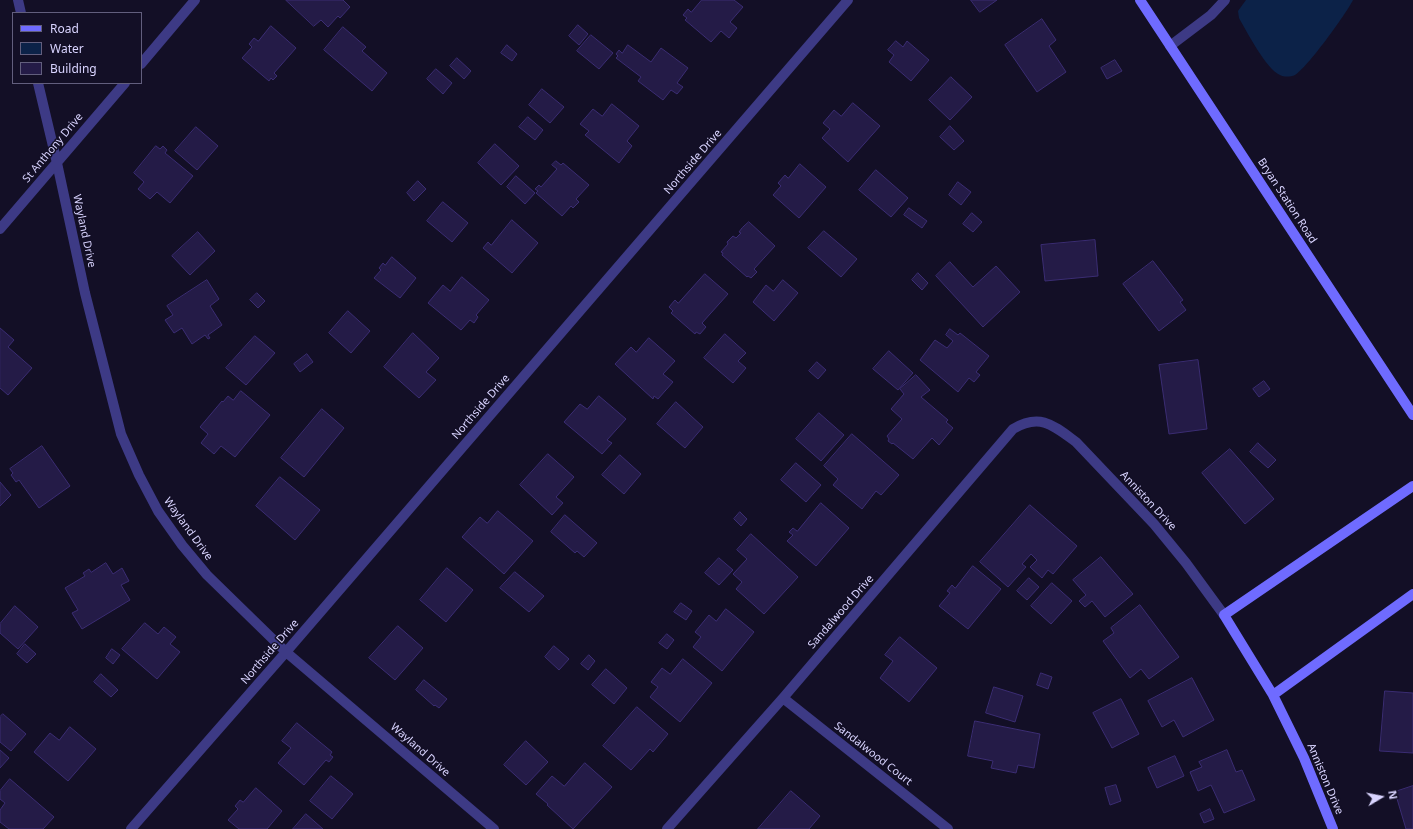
<!DOCTYPE html>
<html>
<head>
<meta charset="utf-8">
<style>
  body { margin:0 }
  #map { position:relative; width:1413px; height:829px; overflow:hidden; background:#130f26; font-family:"Noto Sans",sans-serif }
  canvas { display:block }
  .legend { position:absolute; left:12px; top:12px; width:130px; height:72px; box-sizing:border-box; background:#130f26; border:1px solid #625e7d; margin:0; padding:5px 7px; list-style:none; font-size:12px; color:#d9d4ff }
  .legend li { display:flex; align-items:center; gap:8px; height:20px }
  .legend b { width:20px; border:1px solid #625e7d }
  .north { position:absolute; left:1361px; top:777px; width:40px; height:40px; -webkit-text-stroke:3px #130f26; paint-order:stroke; rotate:80deg; font-size:11px; font-weight:700; line-height:16px; text-align:center; color:#d9d4ff }
  .north::after { content:''; display:block; margin:auto; width:14px; height:18px; background:#d9d4ff; clip-path:polygon(50% 0,100% 100%,50% 72%,0 100%) }
</style>
</head>
<body>
<div id="map">
<canvas width="1413" height="829"></canvas>
<ul class="legend">
<li><b style="height:5px;background:#6f6bff"></b>Road</li>
<li><b style="height:11px;background:#0c2248"></b>Water</li>
<li><b style="height:11px;background:#241b47"></b>Building</li>
</ul>
<div class="north">N</div>
</div>
<script>
const c = document.querySelector('canvas').getContext('2d');
c.lineJoin = 'round';
function fill(path, color) { c.fillStyle = color; c.fill(path, 'evenodd'); }
function stroke(path, color, width, dash) { c.strokeStyle = color; c.lineWidth = width; c.lineCap = dash ? 'butt' : 'round'; c.setLineDash(dash || []); c.stroke(path); }
function label(font, color, halo, rows, align = 'center') {
  c.font = font + ' "Noto Sans",sans-serif'; c.lineWidth = 3; c.setLineDash([]); c.textBaseline = 'middle'; c.strokeStyle = halo; c.fillStyle = color; for (const [text, x, y, turn = 0] of rows) {
    c.save(); c.translate(x, y); c.rotate((+turn || 0) * Math.PI / 180); c.textAlign = isNaN(turn) ? turn : align; if (halo) c.strokeText(text, 0, 0); c.fillText(text, 0, 0); c.restore();
  }
}
fill(new Path2D(`
  M1246,0H1353C1346,14 1307,68 1295,75C1290,77 1284,77 1280,75C1266,69 1247,32 1239,18L1238,11Z`), '#0c2248');
const building = new Path2D(`
  M286,0H343L350,7L340,18L338,16L328,27L321,20L314,26Z
  M702,0H734L743,7L730,22L737,28L729,38L721,31L711,42L685,20L687,18L683,15L688,9L691,12Z
  M971,0H997L980,12Z
  M1042,19L1056,40L1049,46L1066,72L1037,92L1005,45Z
  M578,25L588,34L579,45L569,36Z
  M271,26L296,48L274,73L277,76L273,80L271,78L269,81L242,58L252,47L249,44L254,38L258,41Z
  M343,27L366,47L362,51L387,73L372,91L324,50Z
  M591,35L613,53L599,69L577,51Z
  M896,41L903,47L907,41L929,60L911,81L889,62L894,55L888,50Z
  M507,45L517,54L512,61L501,53Z
  M628,45L651,62L661,48L688,68L677,83L683,87L677,94L671,90L663,100L638,81L641,77L616,58L618,56L616,54L619,50L622,53Z
  M457,58L471,71L464,79L450,66Z
  M1115,60L1122,71L1107,79L1101,68Z
  M436,69L452,83L443,94L427,79Z
  M951,77L972,97L950,120L929,100Z
  M542,89L564,107L550,123L529,105Z
  M853,103L880,126L848,162L822,138L830,129L823,123L834,110L841,116Z
  M612,104L639,126L627,141L632,146L619,163L585,135L589,131L580,124L593,109L602,116Z
  M528,117L543,130L535,140L519,127Z
  M950,126L964,141L954,150L940,137Z
  M196,127L218,146L197,170L175,151Z
  M495,144L519,166L501,185L478,163Z
  M156,146L160,149L163,146L167,150L165,153L193,176L170,203L157,192L150,199L138,189L144,182L134,173Z
  M556,161L561,165L563,163L589,185L576,199L579,202L573,208L571,206L562,216L536,193L538,191L535,189L539,185L541,187L557,169L552,165Z
  M800,164L826,187L799,218L773,195L781,186L778,183L785,175L788,178Z
  M876,170L908,198L891,217L859,190Z
  M516,176L535,193L525,204L507,187Z
  M418,181L426,189L414,201L407,193Z
  M958,182L971,192L961,205L949,195Z
  M443,202L468,223L452,242L427,221Z
  M909,208L927,221L922,228L904,215Z
  M972,213L982,222L973,232L963,224Z
  M512,220L538,243L512,273L483,248L488,242L491,245Z
  M749,222L775,246L754,269L757,272L751,278L748,276L747,277L722,255L723,253L721,252L728,244L727,242L733,236L736,238L741,233L739,232L742,228Z
  M824,231L857,259L841,277L808,248Z
  M198,232L215,251L190,275L172,256Z
  M1095,240L1098,276L1045,281L1041,245Z
  M392,257L416,278L400,298L374,278L381,270L379,268L383,263L385,265Z
  M1153,261L1183,300L1180,302L1186,310L1159,331L1123,284Z
  M950,262L973,287L996,266L1020,292L983,327L936,276Z
  M918,273L928,283L922,290L912,280Z
  M705,274L728,294L702,323L706,327L700,334L696,332L695,334L671,313L673,311L669,307L675,300L678,303Z
  M462,277L489,300L476,315L478,317L474,323L470,320L461,330L428,303L443,285L450,291Z
  M207,280L219,299L210,306L222,325L208,335L210,338L208,339L205,335L192,344L182,328L174,333L165,320L173,315L167,306Z
  M783,280L798,293L774,321L753,302L766,285L773,291Z
  M257,293L265,301L258,308L250,300Z
  M348,311L370,331L351,353L329,333Z
  M0,328L14,340L8,347L32,368L8,395L0,388Z
  M950,329L958,335L960,333L989,356L976,372L980,375L974,382L969,378L958,392L920,360L935,340L947,348L953,341L946,335Z
  M413,333L439,358L426,372L436,380L419,398L384,367Z
  M725,334L746,353L738,361L746,368L733,383L704,358Z
  M255,336L275,353L246,385L226,368Z
  M649,338L675,361L663,374L673,382L658,399L654,396L653,399L615,364L631,347L636,352Z
  M889,351L913,373L898,390L873,369Z
  M307,354L313,362L300,372L294,364Z
  M1198,360L1207,429L1169,434L1159,365Z
  M817,362L826,370L818,379L809,371Z
  M916,375L930,390L921,397L948,420L946,422L953,428L939,445L932,438L913,459L893,443L892,444L888,441L889,439L887,436L902,419L891,409L904,394L900,389Z
  M1264,381L1270,389L1259,397L1253,389Z
  M241,391L270,415L235,457L221,446L214,454L201,443L208,434L200,427L222,401L223,402L228,396L233,400Z
  M599,396L626,419L607,440L612,443L602,454L564,422L580,404L587,409Z
  M676,402L703,427L685,448L657,424Z
  M322,409L344,428L304,477L281,458Z
  M819,413L844,435L821,461L796,439Z
  M852,434L899,475L881,495L876,491L862,509L833,485L838,479L824,466Z
  M1258,443L1276,460L1268,468L1250,452Z
  M42,446L70,486L39,508L19,480L16,482L11,475L13,473L10,469Z
  M1230,449L1274,499L1245,524L1202,473Z
  M548,454L574,477L556,497L563,503L552,515L520,485Z
  M620,455L641,474L624,494L602,475Z
  M796,463L821,485L806,502L781,480Z
  M280,477L320,510L295,540L256,506Z
  M0,482L11,495L0,506Z
  M821,503L849,528L816,566L787,541L793,535L789,532L793,528L797,531Z
  M1030,505L1077,546L1053,574L1048,570L1042,578L1030,567L1037,560L1031,554L1022,564L1026,567L1008,587L980,562Z
  M498,511L533,541L504,574L462,537L480,517L487,523Z
  M740,512L747,519L741,526L734,519Z
  M565,515L597,543L584,557L577,551L575,553L551,532Z
  M751,534L798,577L764,614L736,589L742,582L733,574L747,559L737,550Z
  M1101,557L1133,594L1105,617L1092,601L1085,607L1079,601L1086,595L1073,580Z
  M719,558L733,570L719,585L705,573Z
  M106,563L113,574L122,568L129,581L121,585L130,600L82,629L72,613L78,610L65,588L85,576L83,573L89,569L91,572Z
  M973,566L1001,589L968,629L939,606L950,593L947,591L952,585L955,588Z
  M447,568L473,590L446,622L420,600Z
  M515,572L544,596L529,612L500,588Z
  M1029,578L1039,587L1027,600L1017,591Z
  M1052,583L1072,601L1051,624L1031,606Z
  M681,603L692,611L686,620L674,612Z
  M1140,605L1179,657L1149,679L1141,669L1130,678L1103,641L1114,633L1111,628Z
  M15,606L38,627L18,649L0,633V624Z
  M726,609L754,632L722,671L693,647L701,637L695,632L709,615L716,621Z
  M145,623L158,634L164,627L176,637L170,644L180,652L157,679L122,649Z
  M398,626L423,648L395,680L369,658Z
  M667,634L674,640L667,649L659,643Z
  M900,637L937,668L909,702L880,678L893,661L885,655Z
  M25,644L36,654L27,663L17,654Z
  M554,646L569,659L559,670L545,657Z
  M112,649L120,655L113,664L106,658Z
  M589,655L595,661L588,670L581,664Z
  M683,659L712,683L680,722L650,697L658,687L651,682L662,668L670,674Z
  M606,669L627,688L614,704L592,685Z
  M1041,673L1052,677L1048,689L1037,685Z
  M101,674L118,690L111,697L94,682Z
  M1192,678L1214,720L1183,737L1174,720L1162,727L1148,701Z
  M424,680L447,699L439,708L435,705L434,706L416,690Z
  M994,687L1023,696L1015,722L986,713Z
  M1385,691L1413,693V753L1380,751Z
  M1121,699L1139,734L1112,748L1093,713Z
  M637,707L668,734L653,752L650,749L631,770L603,746Z
  M3,714L26,734L11,751L0,742V717Z
  M975,721L1040,734L1034,768L1018,765L1016,773L991,768L993,761L968,756Z
  M297,723L332,752L330,755L333,757L329,762L326,760L304,785L278,763L291,748L282,741Z
  M70,727L96,749L68,781L34,752L50,733L59,740Z
  M526,741L548,762L526,785L504,765Z
  M0,750L9,758L0,768Z
  M1227,750L1236,772L1242,770L1255,800L1224,813L1211,785L1198,791L1190,772L1202,767L1199,762Z
  M1175,756L1184,776L1157,788L1148,768Z
  M585,763L612,787L573,829L547,805L548,804L536,794L552,776L564,786Z
  M331,776L353,794L332,819L310,801Z
  M10,779L54,817L43,829H9L0,822V810L5,803L0,799V791Z
  M1116,785L1121,801L1110,805L1105,788Z
  M1413,786V829H1406L1395,792Z
  M256,788L282,811L267,829H239L228,820L238,809L235,806L240,800L243,802Z
  M791,791L820,816L809,829H758Z
  M1210,809L1214,819L1204,823L1200,814Z
  M306,814L323,829H293Z`);
fill(building, '#241b47');
stroke(building, '#3b2d73', 1);
stroke(new Path2D(`
  M1170,46L1211,15L1225,0`), '#3d3a85', 10);
stroke(new Path2D(`
  M18,0L21,13
  M141,64L195,0
  M38,83L57,163L85,293L121,434L139,475L158,511L182,545L207,575L286,652L494,829
  M0,229L125,83
  M783,698L948,829
  M131,829L286,652L848,0
  M667,829L783,698L1013,429C1040,413 1053,425 1076,442L1154,524L1186,563L1224,615`), '#3d3a85', 10);
stroke(new Path2D(`
  M1140,0L1413,415
  M1273,695L1413,594
  M1333,829L1304,758L1273,695L1224,615L1413,486`), '#6f6bff', 10);
label('11px', '#d9d4ff', '#130f26', [
  ["St Anthony Drive",53,148,-50],
  ["Northside Drive",693,162,-49],
  ["Bryan Station Road",1287,201,57],
  ["Wayland Drive",84,231,78],
  ["Northside Drive",481,407,-49],
  ["Anniston Drive",1148,501,47],
  ["Wayland Drive",188,529,54],
  ["Sandalwood Drive",841,612,-49],
  ["Northside Drive",270,652,-49],
  ["Wayland Drive",420,750,41],
  ["Sandalwood Court",873,754,38],
  ["Anniston Drive",1325,779,67]
]);
</script>
</body>
</html>
